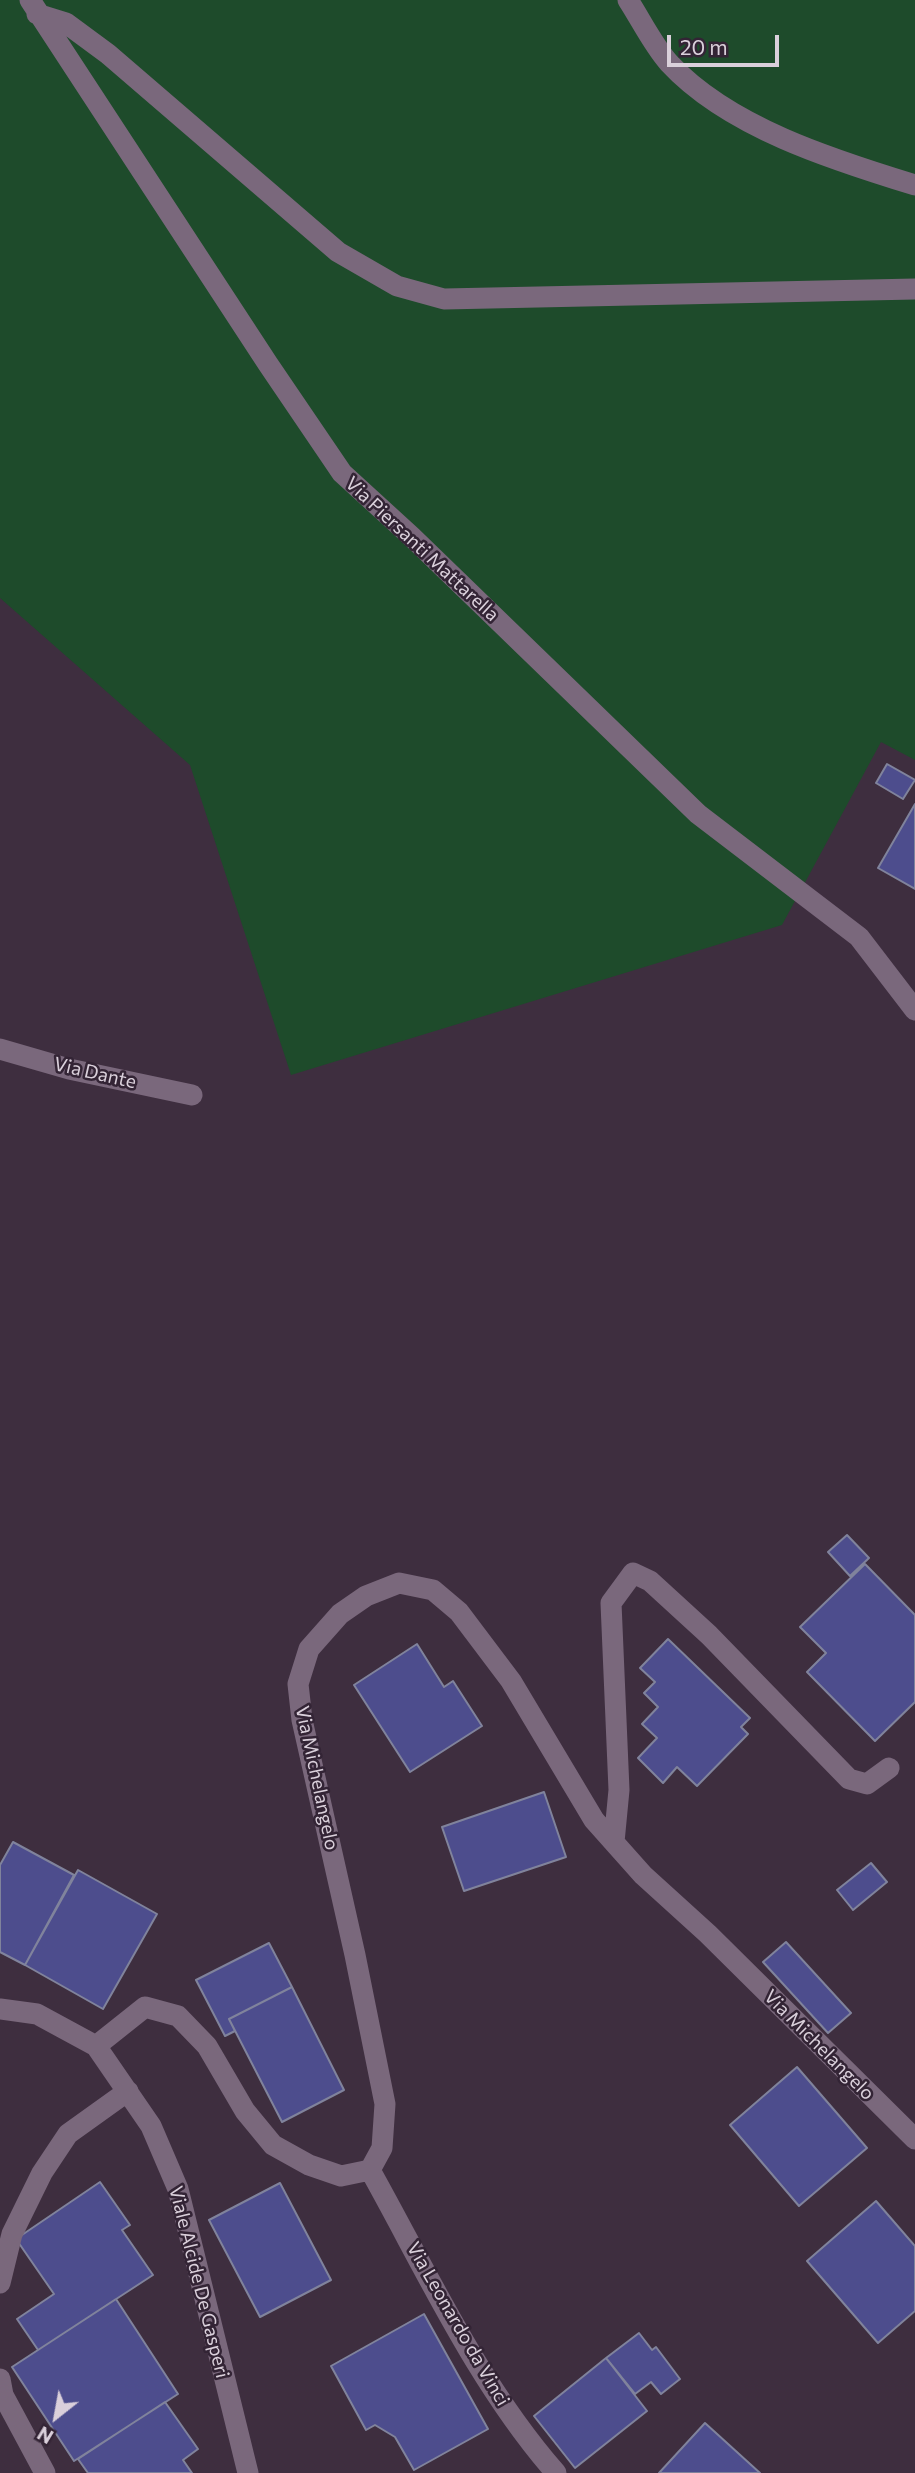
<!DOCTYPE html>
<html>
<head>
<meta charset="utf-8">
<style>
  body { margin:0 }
  #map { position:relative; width:915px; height:2473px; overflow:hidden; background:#3e2e3f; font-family:Commissioner,sans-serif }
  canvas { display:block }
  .north { position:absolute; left:21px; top:2382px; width:70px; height:70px; -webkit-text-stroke:5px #332435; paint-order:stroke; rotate:211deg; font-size:19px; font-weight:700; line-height:28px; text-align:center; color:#dad0db }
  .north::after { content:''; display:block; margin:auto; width:24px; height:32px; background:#dad0db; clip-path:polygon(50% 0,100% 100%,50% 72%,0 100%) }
  .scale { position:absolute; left:667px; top:35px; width:112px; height:32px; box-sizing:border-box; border:4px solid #dad0db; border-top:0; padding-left:9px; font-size:21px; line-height:24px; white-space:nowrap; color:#dad0db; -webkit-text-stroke:5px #332435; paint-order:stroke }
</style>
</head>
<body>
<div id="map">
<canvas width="915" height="2473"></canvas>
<div class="north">N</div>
<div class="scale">20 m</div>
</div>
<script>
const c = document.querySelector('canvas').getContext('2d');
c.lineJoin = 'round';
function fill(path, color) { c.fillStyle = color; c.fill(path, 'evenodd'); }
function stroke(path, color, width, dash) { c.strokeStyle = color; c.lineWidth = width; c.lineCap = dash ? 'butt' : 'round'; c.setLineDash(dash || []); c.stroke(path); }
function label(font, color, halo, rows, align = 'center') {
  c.font = font + ' Commissioner,sans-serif'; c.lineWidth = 5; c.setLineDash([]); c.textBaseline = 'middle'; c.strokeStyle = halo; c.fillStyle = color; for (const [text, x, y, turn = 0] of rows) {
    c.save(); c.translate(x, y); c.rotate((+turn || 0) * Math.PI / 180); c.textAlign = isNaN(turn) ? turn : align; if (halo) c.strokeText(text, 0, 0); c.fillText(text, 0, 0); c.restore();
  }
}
fill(new Path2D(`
  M0,0H915V760L881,742L782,925L291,1075L190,765L0,598Z`), '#1e4b2b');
const building = new Path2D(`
  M887,764L915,780L903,799L876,783Z
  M915,804V889L878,868Z
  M847,1535L869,1558L850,1576L828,1552Z
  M865,1564L915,1615V1702L875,1741L807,1672L826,1653L800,1627Z
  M668,1639L750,1718L741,1727L748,1734L697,1786L677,1767L663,1783L638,1758L657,1738L642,1724L658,1707L644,1693L655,1682L640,1668Z
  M417,1644L444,1687L453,1681L482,1726L410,1772L354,1685Z
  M544,1792L566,1857L464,1891L442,1827Z
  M13,1842L74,1875L25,1965L0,1952V1865Z
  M871,1863L887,1882L853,1910L837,1890Z
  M78,1870L157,1914L103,2009L25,1965Z
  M786,1942L851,2013L828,2033L763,1962Z
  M269,1943L292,1987L229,2019L235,2031L225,2036L196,1980Z
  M292,1987L344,2090L282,2122L229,2019Z
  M797,2067L867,2148L799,2206L730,2125Z
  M100,2182L130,2225L122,2230L153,2275L38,2350L17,2319L54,2294L16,2239Z
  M280,2183L331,2280L260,2317L209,2220Z
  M876,2201L915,2246V2311L878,2343L807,2261Z
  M116,2299L178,2394L74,2461L12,2367Z
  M424,2314L488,2429L414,2470L395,2437L375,2425L366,2430L331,2366Z
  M639,2333L652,2350L656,2347L680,2379L661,2394L651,2382L635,2394L606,2358Z
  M606,2358L647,2411L575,2468L534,2416Z
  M165,2402L198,2449L183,2460L192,2473H88L78,2459Z
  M705,2423L760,2473H659Z`);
fill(building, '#4d4d8d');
stroke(building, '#80839c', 2);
stroke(new Path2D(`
  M30,0L268,364L342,473L412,537L698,814L859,937L915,1010
  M628,0C641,20 653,45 669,63C728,127 833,160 915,185
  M37,14L66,23L108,54L338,252L397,286L444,299L915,289
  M0,1049L69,1069L192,1095
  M614,1842L619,1790L611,1603L633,1573L650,1581L709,1635L849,1779L867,1784L889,1768
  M0,2009L37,2014L96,2046L151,2126L178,2189L248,2473
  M96,2046L145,2007L178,2016L207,2046L245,2111L273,2145L309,2165L341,2176L370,2170L382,2148L385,2104L355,1955L302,1720L298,1684L309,1649L340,1614L366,1596L399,1583L433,1590L459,1612L511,1681L594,1820L643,1875L708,1934L915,2139
  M370,2170C427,2272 478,2384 556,2473
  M0,2283L12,2234L42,2173L68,2134L128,2091
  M0,2379L3,2395L45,2473`), '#7a687c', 21);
label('19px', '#dad0db', '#332435', [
  ["Via Piersanti Mattarella",422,549,43],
  ["Via Dante",95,1073,13],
  ["Via Michelangelo",317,1778,78],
  ["Via Michelangelo",819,2045,45],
  ["Viale Alcide De Gasperi",199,2282,76],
  ["Via Leonardo da Vinci",458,2324,60]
]);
</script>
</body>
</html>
